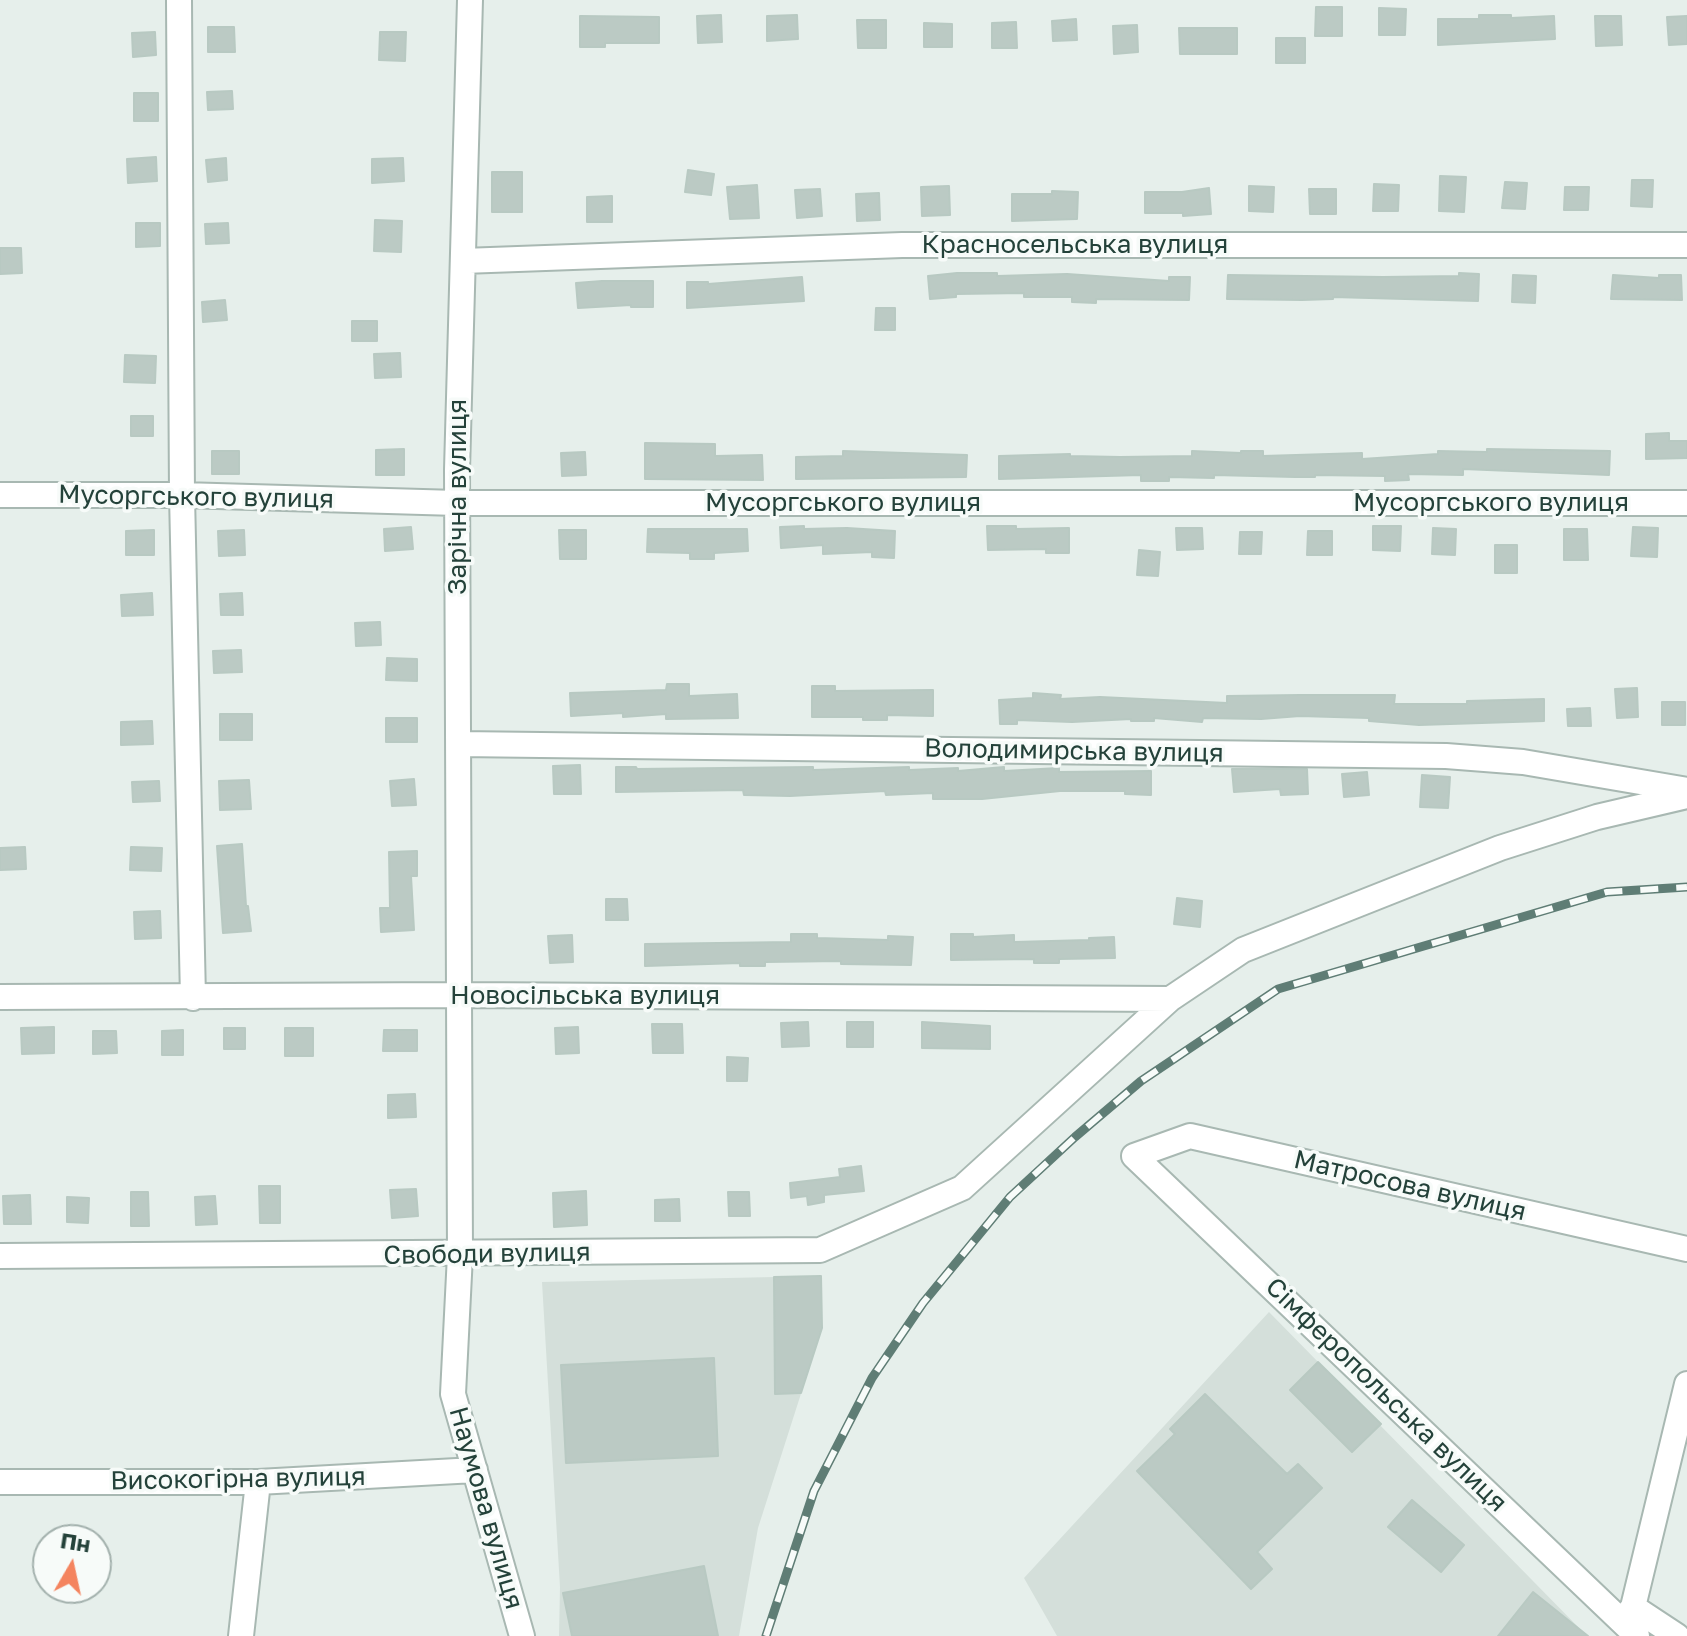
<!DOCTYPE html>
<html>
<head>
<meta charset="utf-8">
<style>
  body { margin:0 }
  #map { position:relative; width:1687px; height:1636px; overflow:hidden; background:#e6efeb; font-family:"Golos Text",sans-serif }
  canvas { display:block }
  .north { position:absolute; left:32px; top:1524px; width:80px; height:80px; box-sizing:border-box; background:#f7fbf9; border:2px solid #a3b1ad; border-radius:50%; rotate:9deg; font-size:22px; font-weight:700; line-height:32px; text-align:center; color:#24423a }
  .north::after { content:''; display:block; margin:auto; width:28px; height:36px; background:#f4845f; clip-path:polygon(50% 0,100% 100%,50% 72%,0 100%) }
</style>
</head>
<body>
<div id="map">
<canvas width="1687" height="1636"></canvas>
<div class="north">Пн</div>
</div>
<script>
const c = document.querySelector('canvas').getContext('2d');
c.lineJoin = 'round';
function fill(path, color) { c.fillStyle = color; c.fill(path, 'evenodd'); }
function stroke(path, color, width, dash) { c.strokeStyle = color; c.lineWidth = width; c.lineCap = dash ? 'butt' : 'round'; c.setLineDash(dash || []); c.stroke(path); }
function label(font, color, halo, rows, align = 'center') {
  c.font = font + ' "Golos Text",sans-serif'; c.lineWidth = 7; c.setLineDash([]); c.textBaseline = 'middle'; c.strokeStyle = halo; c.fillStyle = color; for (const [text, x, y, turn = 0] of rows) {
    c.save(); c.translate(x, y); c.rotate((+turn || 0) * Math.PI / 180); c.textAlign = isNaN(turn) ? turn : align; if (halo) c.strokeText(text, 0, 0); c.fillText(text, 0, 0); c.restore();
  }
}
fill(new Path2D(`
  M821,1276L822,1328L758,1528L739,1636H559L560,1587L542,1282Z
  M1269,1312L1585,1634L1583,1636H1057L1024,1578Z`), '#d4dfda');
const building = new Path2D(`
  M1316,7H1342V36H1315Z
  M1379,8L1406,9L1405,35H1379Z
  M721,15L722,42L698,43L697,16Z
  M797,15L798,39L767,41V16Z
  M1479,15H1511V18L1554,16L1555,39L1438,45V19H1479Z
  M580,16L659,17V43H605V47H580Z
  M1595,16H1621L1622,45L1596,46Z
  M1687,16V44L1669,45L1667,17Z
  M1076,19L1077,40L1053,41L1052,21Z
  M857,20H886V48H858Z
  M1016,22L1017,48H992V23Z
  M924,23L952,24V47H924Z
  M1137,25L1138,52L1114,54L1113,26Z
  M208,27H234L235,52H208Z
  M1179,28H1237V54H1180Z
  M155,32L156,55L133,57L132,33Z
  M380,32H406L405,61L379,60Z
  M1276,38H1305V63H1276Z
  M232,91L233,109L208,110L207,92Z
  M134,93H158V121H134Z
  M156,157L157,181L128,183L127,159Z
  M226,158L227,180L208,182L206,160Z
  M403,158L404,181L372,183V159Z
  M688,170L714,174L711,195L685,192Z
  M492,172H522V212H492Z
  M1440,176L1466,177L1464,212L1439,211Z
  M1632,180H1653L1652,207L1631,206Z
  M1505,182L1527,183L1525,209L1502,208Z
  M1374,184L1399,185L1398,211H1373Z
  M757,185L759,218L730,219L727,187Z
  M949,186L950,215L922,216L921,187Z
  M1249,186L1274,187L1273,212L1249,211Z
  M1565,187H1589L1588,210H1564Z
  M1209,188L1211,214L1183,216V213H1145V192H1182Z
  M820,189L822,216L797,218L795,190Z
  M1309,189H1336V214H1310Z
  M1052,191L1078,192L1077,219L1012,221V194H1052Z
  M879,193L880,220L857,221L856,194Z
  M612,196V222H587V197Z
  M375,220L402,221L401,252L374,251Z
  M136,223H160V246L136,247Z
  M228,223L229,243L206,244L205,224Z
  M0,248H21L22,273L0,274Z
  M957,273H997V276L1067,274L1169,281V277H1190L1189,300L1096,299V303L1072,302V297H1024V293L956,294V297L930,299L928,276Z
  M1459,273L1479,274L1478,301L1333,297V299L1302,300L1227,299L1228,275L1383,277L1459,276Z
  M1513,275L1536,276L1535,303L1512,302Z
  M1613,275L1659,278V275H1681L1682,300L1611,299Z
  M802,277L804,301L687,308V282H708V284Z
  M602,281H653V307H631V305L578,308L576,283Z
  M225,300L227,320L203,322L202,302Z
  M876,308H895V330H875Z
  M352,321H377V341H352Z
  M400,353L401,377L375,378L374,354Z
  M125,355L156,356L155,383L124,382Z
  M131,416H153V436H131Z
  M1669,433V441H1687V458L1646,459V434Z
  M645,443L715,444V456L762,455L763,480L645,479Z
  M404,449V475H376V450Z
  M1487,449L1610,451L1609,475L1463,469V475L1408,474L1409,480L1385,481V476L1315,475V477H1295L1214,475V478L1169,477V481H1141V475L999,479V456L1070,454V456L1120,457L1192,456V451L1241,453V451H1263V456L1362,453V459L1438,454V451L1487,452Z
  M212,451H239V474H212Z
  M843,451L967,455L966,477L796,479V457L843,456Z
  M585,452L586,475L562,476L561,453Z
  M804,526V529L847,528L895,531L894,558L872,557V552L823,554V545L781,548L780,527Z
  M987,526H1016V529L1069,528V553H1046V549L988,550Z
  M1373,526H1401L1400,551L1373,550Z
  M411,527L413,549L385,551L384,529Z
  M1633,527L1658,528L1657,557L1631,556Z
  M1176,528H1202L1203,549L1177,550Z
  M1433,528L1456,529L1455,555L1432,554Z
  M648,529H747L748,551L714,553V559H690V553L647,552Z
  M1564,529H1587L1588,560H1564Z
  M154,530V555H126V531Z
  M244,530L245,555L219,556L218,531Z
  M559,530H586V559H560Z
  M1308,531H1332V555H1307Z
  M1240,532H1262L1261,554H1239Z
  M1495,545H1517V573H1495Z
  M1139,550L1160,552L1158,576L1137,575Z
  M152,593L153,615L122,616L121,595Z
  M242,593L243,615H221L220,594Z
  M380,622L381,645L356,646L355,623Z
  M241,650L242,672L214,673L213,651Z
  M387,658L417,659V681L386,680Z
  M667,684H689V696L737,694L738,718L666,719V714L623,717V713L571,716L570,693L666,690Z
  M812,686H835V691L933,690V716L887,715V720H863V717H812Z
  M1637,688L1638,717L1617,718L1615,689Z
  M1033,693L1061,695L1060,699L1100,697L1227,703V696L1300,695H1395L1394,704H1467V701L1544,699V721L1419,725L1369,721V718L1300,716L1261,719L1203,718L1202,722L1154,718V721H1131V719L1072,722L1017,720V724H1000L999,700L1033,698Z
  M1662,702H1685V725H1662Z
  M1590,708L1591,726H1568L1567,709Z
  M220,714H252V740H220Z
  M386,718H417V742H386Z
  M152,721L153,744L121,745V722Z
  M580,765L581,794H554L553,766Z
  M616,767H636L637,769L813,767V770L909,767V770L958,768V771L1004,767V771L1059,768V772L1151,771V795L1125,794V791H1060L982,799H933V793L886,795L885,791L790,796L744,795L743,790L616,792Z
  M1232,769H1307L1308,794L1281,795L1280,789L1234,792Z
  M1367,772L1369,795L1344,797L1342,774Z
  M1422,775L1450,777L1448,808L1420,807Z
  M414,779L416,805L392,806L390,781Z
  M249,780L251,809L220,810L219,781Z
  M159,781L160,801L133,802L132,782Z
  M242,844L246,906H248L251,931L223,933L217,846Z
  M25,847L26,869L0,870V848Z
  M131,847L162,848L161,871L130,870Z
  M417,851V876H411L414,930L381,932L380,908H390L389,852Z
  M1177,898L1202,901L1200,927L1174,924Z
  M606,899H627L628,920H606Z
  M160,911L161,938L135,939L134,912Z
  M791,934H817V938L888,940V936L913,937L911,965L841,964V961L765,962V966H740V963L645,966V944L791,942Z
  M951,934H973V937L1014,935V942L1089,940V938L1114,937L1115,958L1059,959V963H1034V959L951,960Z
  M572,935L573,962L550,963L548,936Z
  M808,1022L809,1046L782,1047L781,1023Z
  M847,1022H873V1047H847Z
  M922,1022L990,1026V1049L922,1048Z
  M652,1024H682L683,1053H653Z
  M54,1027V1053L22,1054L21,1028Z
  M578,1027L579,1053L556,1054L555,1028Z
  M224,1028H245V1049H224Z
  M285,1028H313V1056H285Z
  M183,1030V1055H162V1031Z
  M384,1030H417V1051H383Z
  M93,1031H116L117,1053L93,1054Z
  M727,1057L748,1058L747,1081H727Z
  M415,1094L416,1117L388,1118V1095Z
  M861,1166L864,1191L824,1195V1202L808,1205L807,1196L791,1198L790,1183L840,1177L839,1169Z
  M259,1186H280V1223H260Z
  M416,1189L418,1216L392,1218L390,1190Z
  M586,1191L587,1225L554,1227L553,1193Z
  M131,1192H148L149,1226H131Z
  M728,1192H749L750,1216H729Z
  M30,1195L31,1224H4L3,1196Z
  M215,1196L217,1224L196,1225L195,1197Z
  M67,1197L89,1198L88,1223L67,1222Z
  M679,1199L680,1221H655V1200Z
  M821,1276L822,1328L801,1393L775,1394L774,1277Z
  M714,1358L718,1456L566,1463L561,1365Z
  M1318,1362L1381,1424L1352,1452L1290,1390Z
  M1205,1394L1287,1474L1298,1464L1322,1488L1257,1552L1272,1569L1251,1589L1137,1471L1175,1434L1170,1429Z
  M1412,1500L1464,1545L1441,1572L1388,1527Z
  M704,1566L718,1636H572L563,1593Z
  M1533,1592L1588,1636H1498Z`);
fill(building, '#bbcac4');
stroke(building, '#b8c9c2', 2);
const minor = new Path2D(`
  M179,0L182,495L193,998
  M470,0L457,470L460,1255L453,1394L522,1636
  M463,261L902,245H1687
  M0,495H182L457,503H1687
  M459,744L1446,756L1523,762L1687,790
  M0,997L459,995L1170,999
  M0,1256L820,1250L962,1188L1170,999L1243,950L1500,848L1597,817L1687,796
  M0,1482H258L475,1470
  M1633,1607L1687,1384
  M1624,1619L1633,1607L1677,1636
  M241,1636L258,1482
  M1637,1636L1134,1156L1190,1136L1687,1249`);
stroke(minor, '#a8b8b2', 28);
stroke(minor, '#fff', 24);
const rail = new Path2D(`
  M766,1636L814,1491L872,1378L923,1303L1010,1197L1075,1137L1141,1081L1278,989L1607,892L1687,887`);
stroke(rail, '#5f7d75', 9);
stroke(rail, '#f7fbf9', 6, [18]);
label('26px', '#24423a', '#f7fbf9', [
  ["Красносельська вулиця",1075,245],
  ["Мусоргського вулиця",196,497,1],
  ["Зарічна вулиця",458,497,-90],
  ["Мусоргського вулиця",843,503],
  ["Мусоргського вулиця",1491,503],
  ["Володимирська вулиця",1074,751,1],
  ["Новосільська вулиця",585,996],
  ["Матросова вулиця",1410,1186,13],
  ["Свободи вулиця",487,1254,-1],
  ["Сімферопольська вулиця",1386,1395,44],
  ["Високогірна вулиця",238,1479,-1],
  ["Наумова вулиця",486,1508,74]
]);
</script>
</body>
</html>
